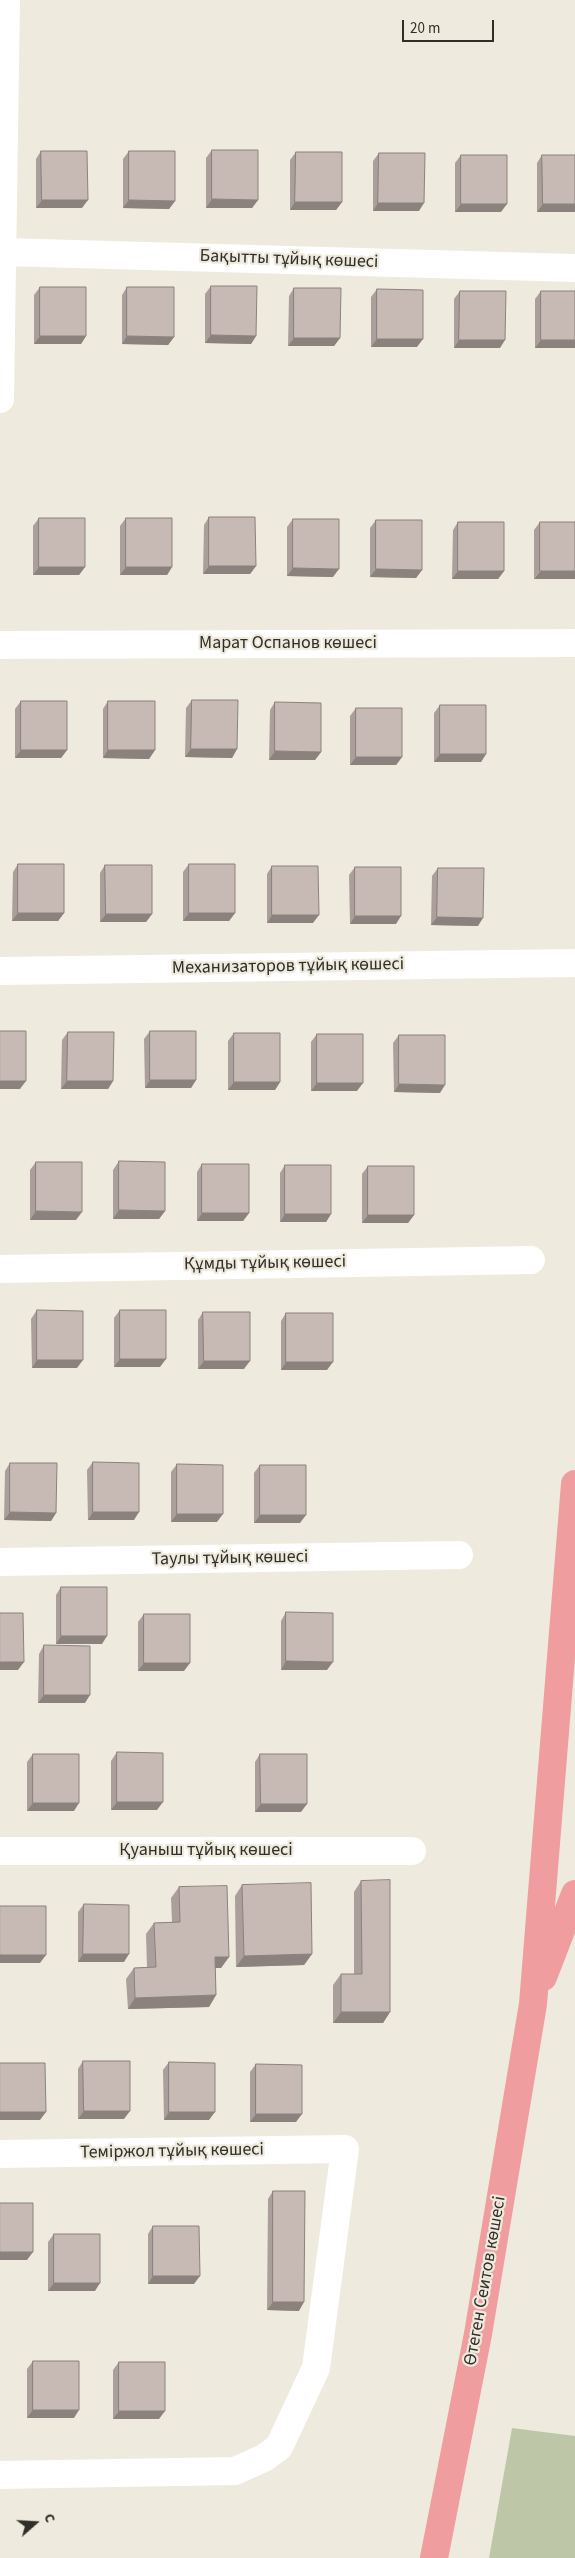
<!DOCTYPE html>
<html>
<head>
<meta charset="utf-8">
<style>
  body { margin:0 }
  #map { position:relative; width:575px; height:2558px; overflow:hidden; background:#eeeadd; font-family:"Source Sans 3",sans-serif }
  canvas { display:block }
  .north { position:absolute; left:10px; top:2498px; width:50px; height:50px; -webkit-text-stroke:4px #eeeadd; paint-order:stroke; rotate:71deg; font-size:14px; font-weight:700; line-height:20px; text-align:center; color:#302e29 }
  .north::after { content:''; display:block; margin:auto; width:18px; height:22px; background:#302e29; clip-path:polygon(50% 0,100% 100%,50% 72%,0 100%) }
  .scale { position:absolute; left:402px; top:20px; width:92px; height:22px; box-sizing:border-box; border:2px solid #302e29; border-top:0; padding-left:6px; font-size:15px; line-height:18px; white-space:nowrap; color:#302e29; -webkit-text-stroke:4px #eeeadd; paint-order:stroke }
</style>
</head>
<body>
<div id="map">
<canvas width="575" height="2558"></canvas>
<div class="north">С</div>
<div class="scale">20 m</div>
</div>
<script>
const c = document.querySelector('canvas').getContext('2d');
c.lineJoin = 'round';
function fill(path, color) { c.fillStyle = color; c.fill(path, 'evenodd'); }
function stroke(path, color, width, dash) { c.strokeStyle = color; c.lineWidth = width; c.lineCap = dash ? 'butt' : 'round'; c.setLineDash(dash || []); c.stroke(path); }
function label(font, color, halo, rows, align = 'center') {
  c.font = font + ' "Source Sans 3",sans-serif'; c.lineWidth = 4.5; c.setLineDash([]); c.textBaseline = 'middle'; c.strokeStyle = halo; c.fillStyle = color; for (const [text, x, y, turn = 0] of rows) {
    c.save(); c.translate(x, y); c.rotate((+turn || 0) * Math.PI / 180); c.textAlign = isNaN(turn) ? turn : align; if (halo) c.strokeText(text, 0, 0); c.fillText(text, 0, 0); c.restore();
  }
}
fill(new Path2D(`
  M512,2428L575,2436V2558H489Z`), '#bdc7a7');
stroke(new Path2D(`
  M3,252L575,268
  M0,399L6,0
  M0,645L575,643
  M0,971L575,963
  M0,1269L531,1260
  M0,1562L459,1555
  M0,1851H412
  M0,2154L345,2149L316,2368L279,2447L264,2458L235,2471L0,2475`), '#fff', 28);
stroke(new Path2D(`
  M543,1977L575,1894
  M434,2558L478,2334L533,2004L575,1484`), '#ef9d9e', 28);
fill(new Path2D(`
  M212,150L258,200L252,208H206V158Z
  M41,151L82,208H36V159Z
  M129,151L175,201L169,209L123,208V159Z
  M296,152L342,202L336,210H290V160Z
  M379,153L419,211H373V161Z
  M461,155L501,212H455V163Z
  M542,155H575V212H537V163Z
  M211,286L256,336L251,344L205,343V294Z
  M40,287L86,336L81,344H34V295Z
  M127,287L174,337L168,345L122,344V295Z
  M294,288L340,338L334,346H288L289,296Z
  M377,289L417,347H371V297Z
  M460,291L500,348H454V299Z
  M541,291H575V348H535V299Z
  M209,517L256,566L250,574H203L204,525Z
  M39,518L85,567L79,575H33V526Z
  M126,518L172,567L167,575H120V526Z
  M293,519L333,577L287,576V527Z
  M376,520L422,570L416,578L370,577V528Z
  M458,522L504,571L498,579H452L453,530Z
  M540,522H575L534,579V530Z
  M192,700L237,749L232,758L185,757L186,708Z
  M21,701L67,750L61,758H15V709Z
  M108,701L155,750L149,759L103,758V709Z
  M275,702L321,752L315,760H269L270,710Z
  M440,705L486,754L481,762H434V713Z
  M356,708L402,757L396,765H350V716Z
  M18,864L64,913L58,921H12L13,872Z
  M189,864L235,913L229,921H183V872Z
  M105,865L152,914L146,922H100V873Z
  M272,866L313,923H267V874Z
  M355,867L396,924H350L349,875Z
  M438,868L478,926L431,925L432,876Z
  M150,1031L196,1080L191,1088H145L144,1039Z
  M68,1032L113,1081L108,1089H61L62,1040Z
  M234,1033L280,1082L275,1090H228V1041Z
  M317,1034L357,1091H311V1042Z
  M399,1035L440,1093L394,1092L393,1043Z
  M119,1161L165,1211L159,1219H113V1170Z
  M36,1162L76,1220H30V1170Z
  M202,1164L249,1213L243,1221H197V1172Z
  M285,1165L331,1214L326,1222H280V1173Z
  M368,1166L414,1215L408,1223H362V1174Z
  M37,1310L77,1368H32L31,1319Z
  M120,1310L160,1367H114V1318Z
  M203,1312L244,1369H198V1320Z
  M286,1313L327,1370H281V1321Z
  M93,1462L134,1520H88L87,1470Z
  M10,1463L56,1513L51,1521L4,1520L5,1471Z
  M177,1464L217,1522H171V1472Z
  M260,1465L300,1523H254V1473Z
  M61,1587L102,1644H56V1595Z
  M286,1612L327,1670H281V1621Z
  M144,1614L184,1671H138V1622Z
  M44,1645L85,1703H38L39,1654Z
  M117,1752L157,1810H111V1761Z
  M33,1754L74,1811H27V1762Z
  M260,1754L301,1812H255V1762Z
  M361,1881L390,2012L383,2023H333V1985L341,1974H354V1892Z
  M242,1885L312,1954L304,1965L236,1967L235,1896Z
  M179,1887L229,1957L221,1968H215L216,1995L209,2007L128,2009L126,1979L134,1968L147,1967L146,1934L154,1923L172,1922L171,1898Z
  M84,1904L124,1962H78V1912Z
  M83,2061L124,2119H78V2069Z
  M169,2062L209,2120H164L163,2070Z
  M256,2064L296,2122H250V2072Z
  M273,2191L299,2311L267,2310L268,2199Z
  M153,2226L194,2284H148V2234Z
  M54,2234L95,2291H48V2242Z
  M33,2361L74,2418H27V2369Z
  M119,2362L159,2419H113V2370Z`), '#ab9f9b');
fill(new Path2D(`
  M212,199L258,200L252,208H206Z
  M42,200H88L82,208H36Z
  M129,200L175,201L169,209L123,208Z
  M295,202H342L336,210H290Z
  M378,203H424L419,211H373Z
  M461,204H507L501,212H455Z
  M543,204H575V212H537Z
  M211,335L256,336L251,344L205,343Z
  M40,336H86L81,344H34Z
  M127,336L174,337L168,345L122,344Z
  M294,338H340L334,346H288Z
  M377,339H423L417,347H371Z
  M459,340H505L500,348H454Z
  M541,340H575V348H535Z
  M209,566H256L250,574H203Z
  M39,567H85L79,575H33Z
  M126,567H172L167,575H120Z
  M293,568L339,569L333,577L287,576Z
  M376,569L422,570L416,578L370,577Z
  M458,571H504L498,579H452Z
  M540,571H575V579H534Z
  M191,749H237L232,758L185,757Z
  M21,750H67L61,758H15Z
  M108,750H155L149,759L103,758Z
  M275,751L321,752L315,760H269Z
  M440,754H486L481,762H434Z
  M356,757H402L396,765H350Z
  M18,913H64L58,921H12Z
  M189,913H235L229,921H183Z
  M106,914H152L146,922H100Z
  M272,915H319L313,923H267Z
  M355,916H401L396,924H350Z
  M437,917L483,918L478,926L431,925Z
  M150,1080H196L191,1088H145Z
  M0,1081H26L20,1089H0Z
  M67,1081H113L108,1089H61Z
  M234,1082H280L275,1090H228Z
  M317,1083H363L357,1091H311Z
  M399,1084L445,1085L440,1093L394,1092Z
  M119,1210L165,1211L159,1219H113Z
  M36,1211L82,1212L76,1220H30Z
  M202,1213H249L243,1221H197Z
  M285,1214H331L326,1222H280Z
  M368,1215H414L408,1223H362Z
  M120,1359H166L160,1367H114Z
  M37,1360H83L77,1368H32Z
  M204,1361H250L244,1369H198Z
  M286,1362H333L327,1370H281Z
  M10,1512L56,1513L51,1521L4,1520Z
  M93,1512H139L134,1520H88Z
  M177,1514H223L217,1522H171Z
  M260,1515H306L300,1523H254Z
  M61,1636H107L102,1644H56Z
  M286,1661L333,1662L327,1670H281Z
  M0,1662H24L18,1670H0Z
  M144,1663H190L184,1671H138Z
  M44,1695H90L85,1703H38Z
  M117,1802H163L157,1810H111Z
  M33,1803H79L74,1811H27Z
  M261,1804H307L301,1812H255Z
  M83,1954H129L124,1962H78Z
  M312,1954L304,1965L236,1967L244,1956Z
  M0,1955H46L40,1963H0Z
  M215,1957H229L221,1968H207Z
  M216,1995L209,2007L128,2009L135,1998Z
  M341,2012H390L383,2023H333Z
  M84,2111H130L124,2119H78Z
  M0,2112H46L40,2120H0Z
  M169,2112H215L209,2120H164Z
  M256,2114H302L296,2122H250Z
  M0,2252H33L27,2260H0Z
  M153,2276H200L194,2284H148Z
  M54,2283H100L95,2291H48Z
  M273,2302H304L299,2311L267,2310Z
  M33,2410H79L74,2418H27Z
  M119,2411H165L159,2419H113Z`), '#8b827e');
const building = new Path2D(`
  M212,150H258V200L212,199Z
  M41,151H87L88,200H42Z
  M129,151H175V201L129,200Z
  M296,152H342V202H295Z
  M379,153H425L424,203H378Z
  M461,155H507V204H461Z
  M542,155H575V204H543Z
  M211,286H257L256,336L211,335Z
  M40,287H86V336H40Z
  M127,287H174V337L127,336Z
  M294,288H341L340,338H294Z
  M377,289L423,290V339H377Z
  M460,291H506L505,340H459Z
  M541,291H575V340H541Z
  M209,517H255L256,566H209Z
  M39,518H85V567H39Z
  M126,518H172V567H126Z
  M293,519H339V569L293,568Z
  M376,520H422V570L376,569Z
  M458,522H504V571H458Z
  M540,522H575V571H540Z
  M192,700H238L237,749H191Z
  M21,701H67V750H21Z
  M108,701H155V750H108Z
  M275,702L321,703V752L275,751Z
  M440,705H486V754H440Z
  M356,708H402V757H356Z
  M18,864H64V913H18Z
  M189,864H235V913H189Z
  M105,865H152V914H106Z
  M272,866H318L319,915H272Z
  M355,867H401V916H355Z
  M438,868H484L483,918L437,917Z
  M0,1031H26V1081H0Z
  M150,1031H196V1080H150Z
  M68,1032H114L113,1081H67Z
  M234,1033H280V1082H234Z
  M317,1034H363V1083H317Z
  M399,1035H445V1085L399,1084Z
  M119,1161L165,1162V1211L119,1210Z
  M36,1162H82V1212L36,1211Z
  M202,1164H249V1213H202Z
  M285,1165H331V1214H285Z
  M368,1166H414V1215H368Z
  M37,1310L83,1311V1360H37Z
  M120,1310H166V1359H120Z
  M203,1312H250V1361H204Z
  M286,1313H333V1362H286Z
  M93,1462L139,1463V1512H93Z
  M10,1463H57L56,1513L10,1512Z
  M177,1464L223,1465V1514H177Z
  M260,1465H306V1515H260Z
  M61,1587H107V1636H61Z
  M286,1612L333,1613V1662L286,1661Z
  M0,1613H23L24,1662H0Z
  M144,1614H190V1663H144Z
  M44,1645L90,1646V1695H44Z
  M117,1752L163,1753V1802H117Z
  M33,1754H79V1803H33Z
  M260,1754H307V1804H261Z
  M390,1880V2012H341V1974H362L361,1881Z
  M311,1883L312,1954L244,1956L242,1885Z
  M227,1886L229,1957H215L216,1995L135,1998L134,1968L156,1967L154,1923L180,1922L179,1887Z
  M84,1904L129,1905V1954H83Z
  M0,1906H46V1955H0Z
  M83,2061H130V2111H84Z
  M169,2062L215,2063V2112H169Z
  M0,2063H45L46,2112H0Z
  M256,2064L302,2065V2114H256Z
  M273,2191H305L304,2302H273Z
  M0,2203H33V2252H0Z
  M153,2226H199L200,2276H153Z
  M54,2234H100V2283H54Z
  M33,2361H79V2410H33Z
  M119,2362H165V2411H119Z`);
fill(building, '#c7b9b4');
stroke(building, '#8b827e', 1);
label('18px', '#302e29', '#eeeadd', [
  ["Бақытты тұйық көшесі",289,260,2],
  ["Марат Оспанов көшесі",288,644],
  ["Механизаторов тұйық көшесі",288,967,-1],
  ["Құмды тұйық көшесі",265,1264,-1],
  ["Таулы тұйық көшесі",230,1559,-1],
  ["Қуаныш тұйық көшесі",206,1851],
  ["Теміржол тұйық көшесі",172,2152,-1],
  ["Өтеген Сеитов көшесі",486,2281,-80]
]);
</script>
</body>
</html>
